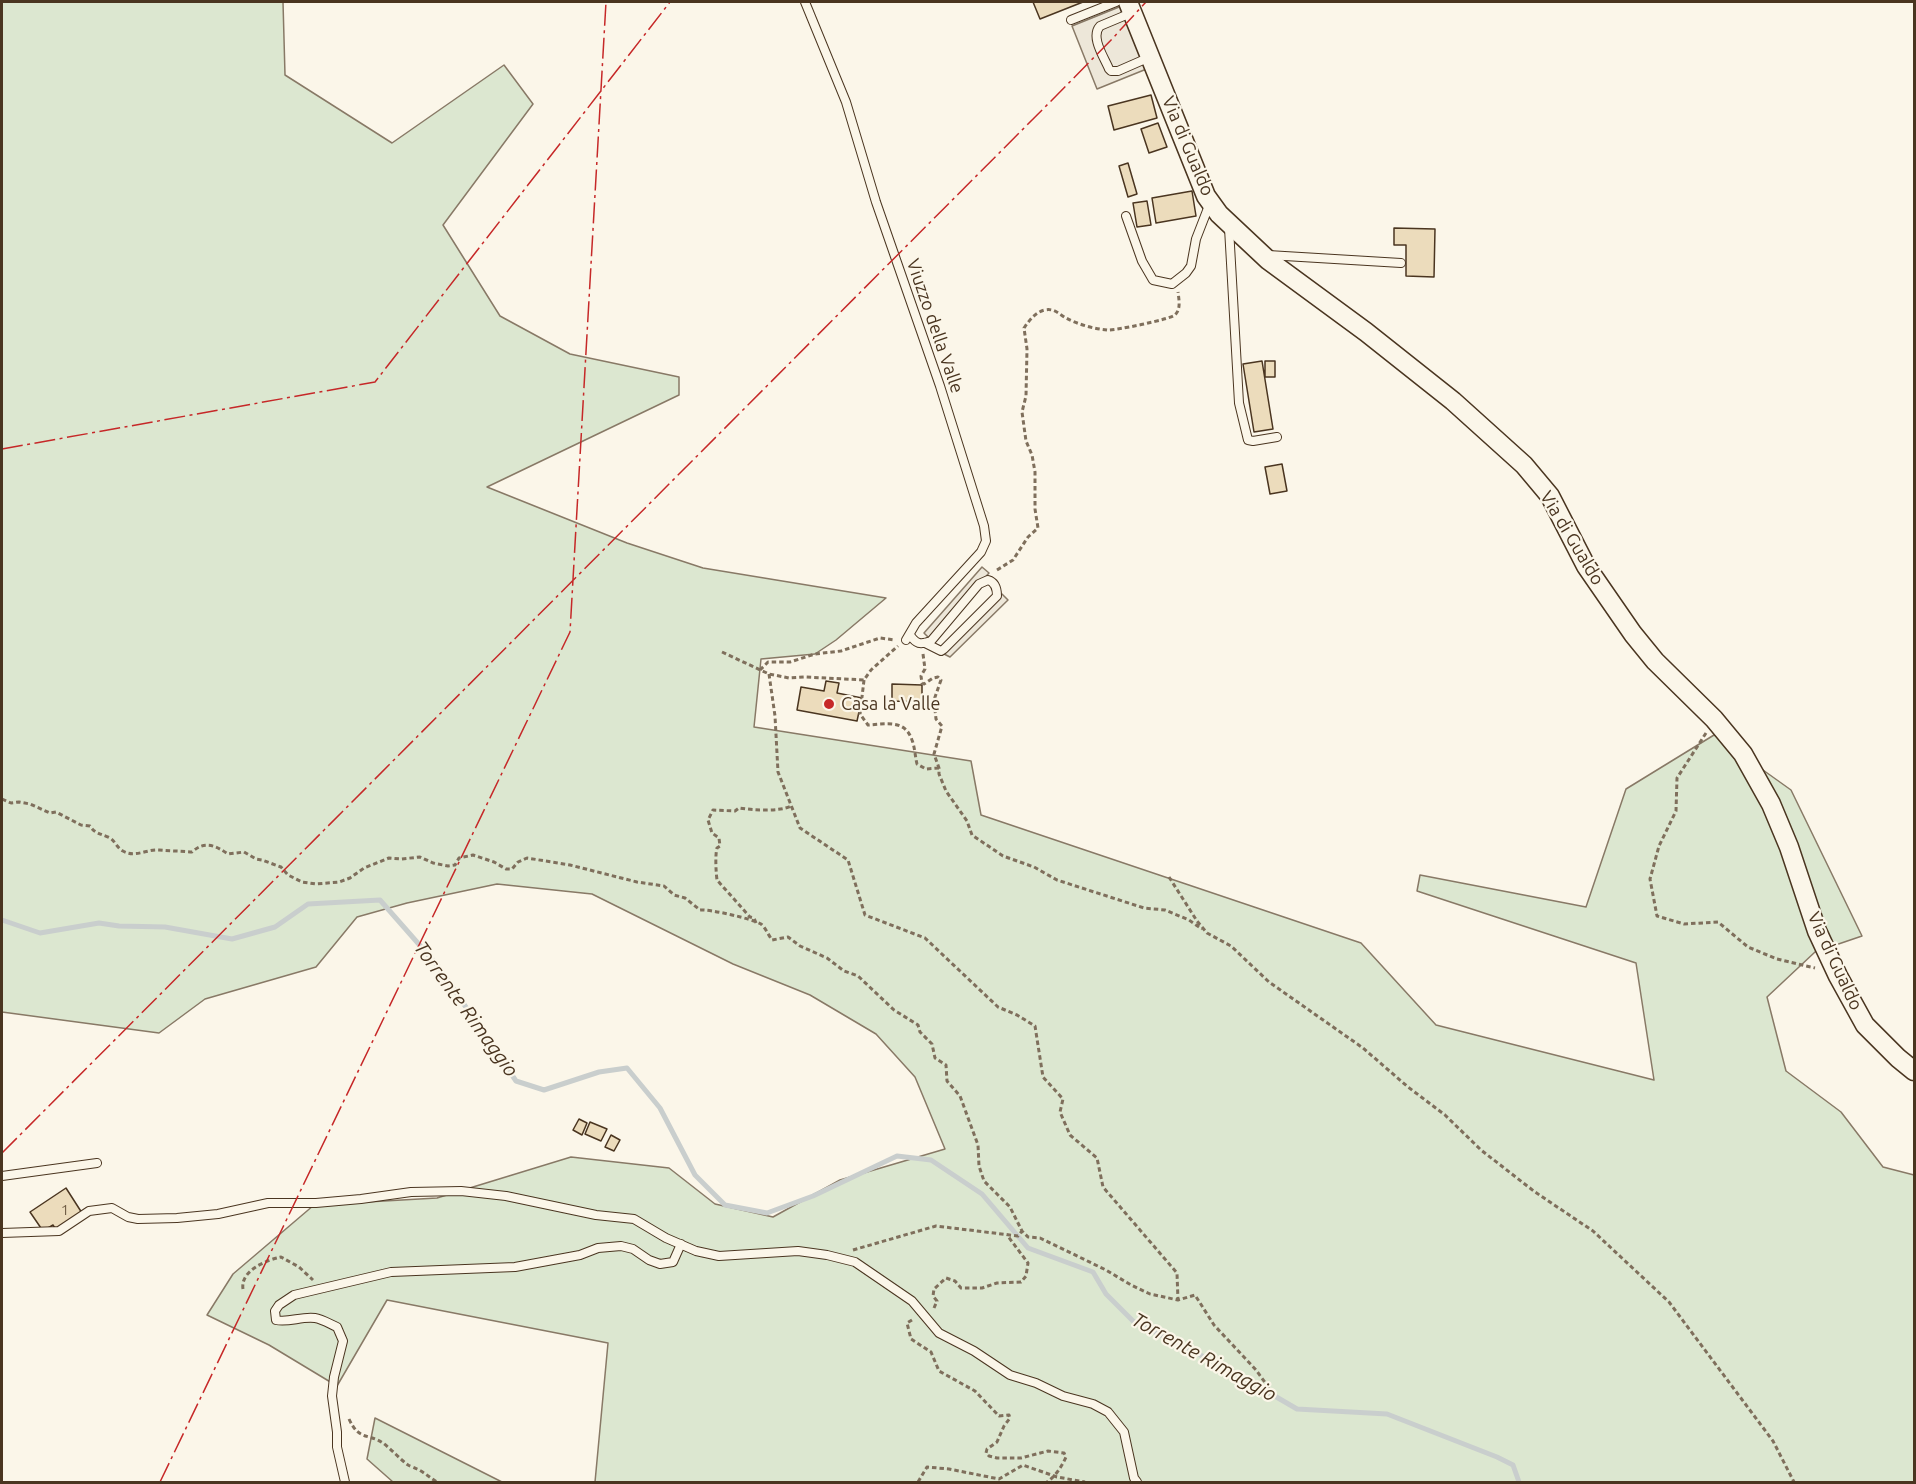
<!DOCTYPE html>
<html>
<head>
<meta charset="utf-8">
<style>
  body { margin:0 }
  #map { position:relative; width:1916px; height:1484px; overflow:hidden; background:#fbf6e9; font-family:Ubuntu,sans-serif }
  canvas { display:block }
  .frame { position:absolute; inset:0; border:3px solid #4a3520; pointer-events:none }
</style>
</head>
<body>
<div id="map">
<canvas width="1916" height="1484"></canvas>
<div class="frame"></div>
</div>
<script>
const c = document.querySelector('canvas').getContext('2d');
c.lineJoin = 'round';
function fill(path, color) { c.fillStyle = color; c.fill(path, 'evenodd'); }
function stroke(path, color, width, dash) { c.strokeStyle = color; c.lineWidth = width; c.lineCap = dash ? 'butt' : 'round'; c.setLineDash(dash || []); c.stroke(path); }
function label(font, color, halo, rows, align = 'center') {
  c.font = font + ' Ubuntu,sans-serif'; c.lineWidth = 4.5; c.setLineDash([]); c.textBaseline = 'middle'; c.strokeStyle = halo; c.fillStyle = color; for (const [text, x, y, turn = 0] of rows) {
    c.save(); c.translate(x, y); c.rotate((+turn || 0) * Math.PI / 180); c.textAlign = isNaN(turn) ? turn : align; if (halo) c.strokeText(text, 0, 0); c.fillText(text, 0, 0); c.restore();
  }
}
const green = new Path2D(`
  M2,2H283L285,75L392,143L504,65L533,104L443,225L500,316L570,354L679,377V395L487,487L627,543L703,568L886,598L836,640L815,654L761,659L754,727L971,761L981,815L1361,943L1436,1025L1654,1080L1636,963L1417,891L1420,875L1586,907L1626,789L1714,735L1791,790L1862,936L1815,952L1767,997L1786,1071L1841,1112L1883,1167L1914,1175V1482H595L608,1343L387,1300L337,1386L269,1345L207,1315L233,1274L314,1205L437,1198L571,1157L669,1168L715,1204L773,1217L840,1180L945,1149L915,1077L876,1034L810,995L733,964L592,894L497,884L407,903L357,917L316,967L205,999L159,1033L2,1012Z
  M375,1418L502,1482H393L367,1459Z`);
fill(green, '#dce7d0');
stroke(green, '#887966', 1.5);
const parking = new Path2D(`
  M1129,3L1154,66L1097,89L1072,26Z
  M982,567L989,573L930,639L924,633Z
  M1002,594L1008,600L950,657L942,653Z`);
fill(parking, '#ede7d9');
stroke(parking, '#887966', 1.5);
stroke(new Path2D(`
  M2,920L40,933L99,923L119,926L165,927L232,939L275,927L308,904L380,900L438,966L516,1081L544,1090L599,1072L627,1068L660,1108L695,1175L725,1205L767,1213L813,1196L897,1156L931,1160L982,1194L1028,1248L1093,1272L1106,1294L1133,1321L1230,1370L1297,1409L1387,1414L1497,1457L1513,1465L1519,1482`), '#c9cecd', 5);
const building = new Path2D(`
  M1033,2H1083L1040,19Z
  M1151,95L1157,118L1114,130L1108,106Z
  M1158,123L1167,147L1149,153L1141,129Z
  M1128,163L1137,194L1128,197L1119,166Z
  M1192,191L1196,216L1156,223L1152,198Z
  M1147,201L1151,225L1137,227L1133,203Z
  M1394,228L1435,229L1434,277L1406,276V245H1394Z
  M1262,361L1273,429L1254,432L1243,364Z
  M1265,361H1275V377H1265Z
  M1282,464L1287,491L1270,494L1265,467Z
  M826,681L839,683L837,693L862,698L857,721L797,710L801,687L824,691Z
  M892,684L922,685V702L892,701Z
  M579,1119L587,1123L582,1135L573,1130Z
  M590,1122L607,1129L601,1141L585,1134Z
  M611,1135L620,1140L614,1151L605,1147Z
  M66,1188L82,1213L56,1230L53,1225L43,1231L30,1212Z`);
fill(building, '#ecdcbc');
stroke(building, '#4a3520', 1.5);
const service = new Path2D(`
  M805,2L846,102L876,202L940,386L984,526L986,541L981,552L916,623L906,640
  M1131,13L1100,26C1090,37 1104,57 1109,69L1111,71H1118L1150,57
  M1071,20L1116,2
  M1126,216L1142,261L1153,280L1172,284L1186,273L1191,266L1196,239L1210,203
  M1229,228L1239,403L1248,440L1253,441L1277,437
  M1268,255L1401,263
  M910,635C916,644 920,645 931,641L979,584L988,580C995,582 997,589 997,596L944,649L941,651L925,643
  M2,1176L97,1163
  M2,1233L59,1231L89,1211L112,1208L128,1217L138,1219L177,1218L218,1214L268,1203H316L361,1199L411,1192L461,1191L506,1196L596,1215L634,1219L666,1238L696,1251L719,1256L798,1251L827,1255L855,1262L912,1301L939,1333L974,1351L1010,1375L1036,1383L1063,1396L1093,1404L1108,1412L1124,1432L1134,1478L1137,1482
  M345,1482L337,1447V1432L332,1396L334,1377L343,1341L337,1327C330,1324 322,1319 315,1318C302,1316 288,1323 276,1320L275,1311L279,1305L294,1295L391,1272L515,1267L580,1255L598,1248L621,1246L633,1249L649,1260L660,1264L673,1262L681,1244`);
const tertiary = new Path2D(`
  M1128,2L1206,196L1219,214L1268,260L1366,332L1453,401L1524,465L1550,496L1586,566L1633,634L1655,661L1714,719L1743,754L1771,804L1789,847L1817,931L1838,976L1865,1025L1898,1058L1914,1071`);
stroke(service, '#4a3520', 10);
stroke(tertiary, '#4a3520', 21);
stroke(new Path2D(`
  M997,570L1013,560L1028,537L1038,528L1035,509V472L1032,455L1026,441L1022,412L1026,396L1027,349L1024,328C1029,321 1035,312 1045,310C1054,308 1059,314 1066,318C1077,324 1094,329 1107,330C1114,331 1171,319 1175,315C1181,309 1179,300 1178,292
  M722,652L769,674L789,678L805,677L864,680L871,670L898,646
  M923,654L925,669L921,676L922,683L924,684L933,678L938,677L941,680L934,700L936,719L942,726L934,754L939,768V774L946,791L967,821L972,835L1003,856L1034,867L1057,880L1144,908L1165,910L1189,920L1202,929
  M760,670L768,662H790L815,654L841,651L880,638L895,640
  M769,674L775,716L778,772L800,828L848,860L865,915L925,938L998,1007L1017,1015L1035,1026L1043,1077L1063,1099L1060,1112L1070,1135L1097,1158L1103,1187L1177,1273L1178,1300
  M864,680L860,714L868,725C886,724 905,719 912,740C915,748 915,756 917,764L926,769L939,768
  M1706,733L1677,778L1676,811L1659,846L1650,879L1657,916L1684,924L1718,922L1748,947L1777,959L1815,968
  M2,799L11,803L19,802L30,804L50,813L56,812L81,825L90,826C95,834 102,834 110,838C115,841 117,848 123,851C135,858 147,849 159,850C170,851 181,851 192,852C205,840 216,846 228,854L244,852L256,859L262,860L281,867L288,875L302,882L316,884L339,882L350,878L364,868L389,858L401,859L420,857L433,863L448,866L455,865L459,858L473,855L494,862L506,869H512L518,862L527,858L570,865L637,882L664,886L674,895L685,898L700,910C710,909 753,919 761,924C765,927 769,936 772,940L788,937L800,946L827,958L844,971L858,976L894,1010L918,1025L920,1032L932,1044L935,1058L946,1065L947,1081L960,1096L978,1145L979,1166L984,1181L1010,1207L1022,1231L1028,1237L1040,1238L1106,1270L1131,1285L1150,1294L1178,1300L1195,1295L1214,1325L1256,1370L1272,1392
  M1169,877L1197,921L1207,933L1231,946L1269,982L1363,1048L1408,1087L1445,1115L1481,1150L1535,1192L1593,1231L1669,1302L1773,1441L1794,1482
  M756,923L754,918L750,917L717,880C716,873 715,855 717,848L720,846L719,838L712,833L708,820L713,810L735,811L739,808C752,810 780,812 791,806
  M853,1250L936,1226L1018,1236L1022,1231
  M243,1289C240,1271 266,1260 281,1257L299,1267L313,1280
  M934,1308L937,1301L933,1296L934,1289L946,1278L955,1281L961,1288H982L997,1283L1021,1282L1026,1276L1028,1263L1007,1235
  M912,1320L907,1323L911,1339L931,1352L939,1371L975,1391L999,1416L1009,1415L1010,1418L1004,1426L997,1442L987,1449L986,1453L989,1456L997,1458H1021L1048,1451L1064,1453L1066,1457C1062,1466 1055,1477 1047,1482
  M349,1419C359,1441 368,1433 383,1443C391,1449 400,1459 408,1465C410,1466 415,1468 417,1469C424,1472 430,1478 437,1482
  M918,1482L927,1467L949,1469L999,1479L1023,1465L1057,1477L1085,1482`), '#7f6f5c', 3, [4.5, 3]);
stroke(service, '#fbf6e9', 8);
stroke(tertiary, '#fbf6e9', 18);
stroke(new Path2D(`
  M2,449L375,382L670,2
  M2,1153L1056,96L1112,39L1146,2
  M160,1482L570,632L606,2`), '#c62828', 1.5, [21, 4.5, 3, 4.5]);
for (const [x, y, r, color] of [
  [829,704,6,"#c62828"]
]) { const dot = new Path2D(); dot.arc(x, y, r, 0, 2 * Math.PI); c.fillStyle = color; c.fill(dot); stroke(dot, '#fbf6e9', 2); }
label('15px', '#725f47', null, [
  ["1",65,1210]
]);
label('18px', '#4a3520', '#fbf6e9', [
  ["Via di Gualdo",1188,146,67],
  ["Viuzzo della Valle",935,326,71],
  ["Via di Gualdo",1572,538,59],
  ["Via di Gualdo",1835,961,65]
]);
label('18px', '#4a3520', '#fbf6e9', [
  ["Casa la Valle",841,704]
], 'left');
label('italic 20px', '#4a3520', '#fbf6e9', [
  ["Torrente Rimaggio",466,1009,54],
  ["Torrente Rimaggio",1204,1357,29]
]);
</script>
</body>
</html>
